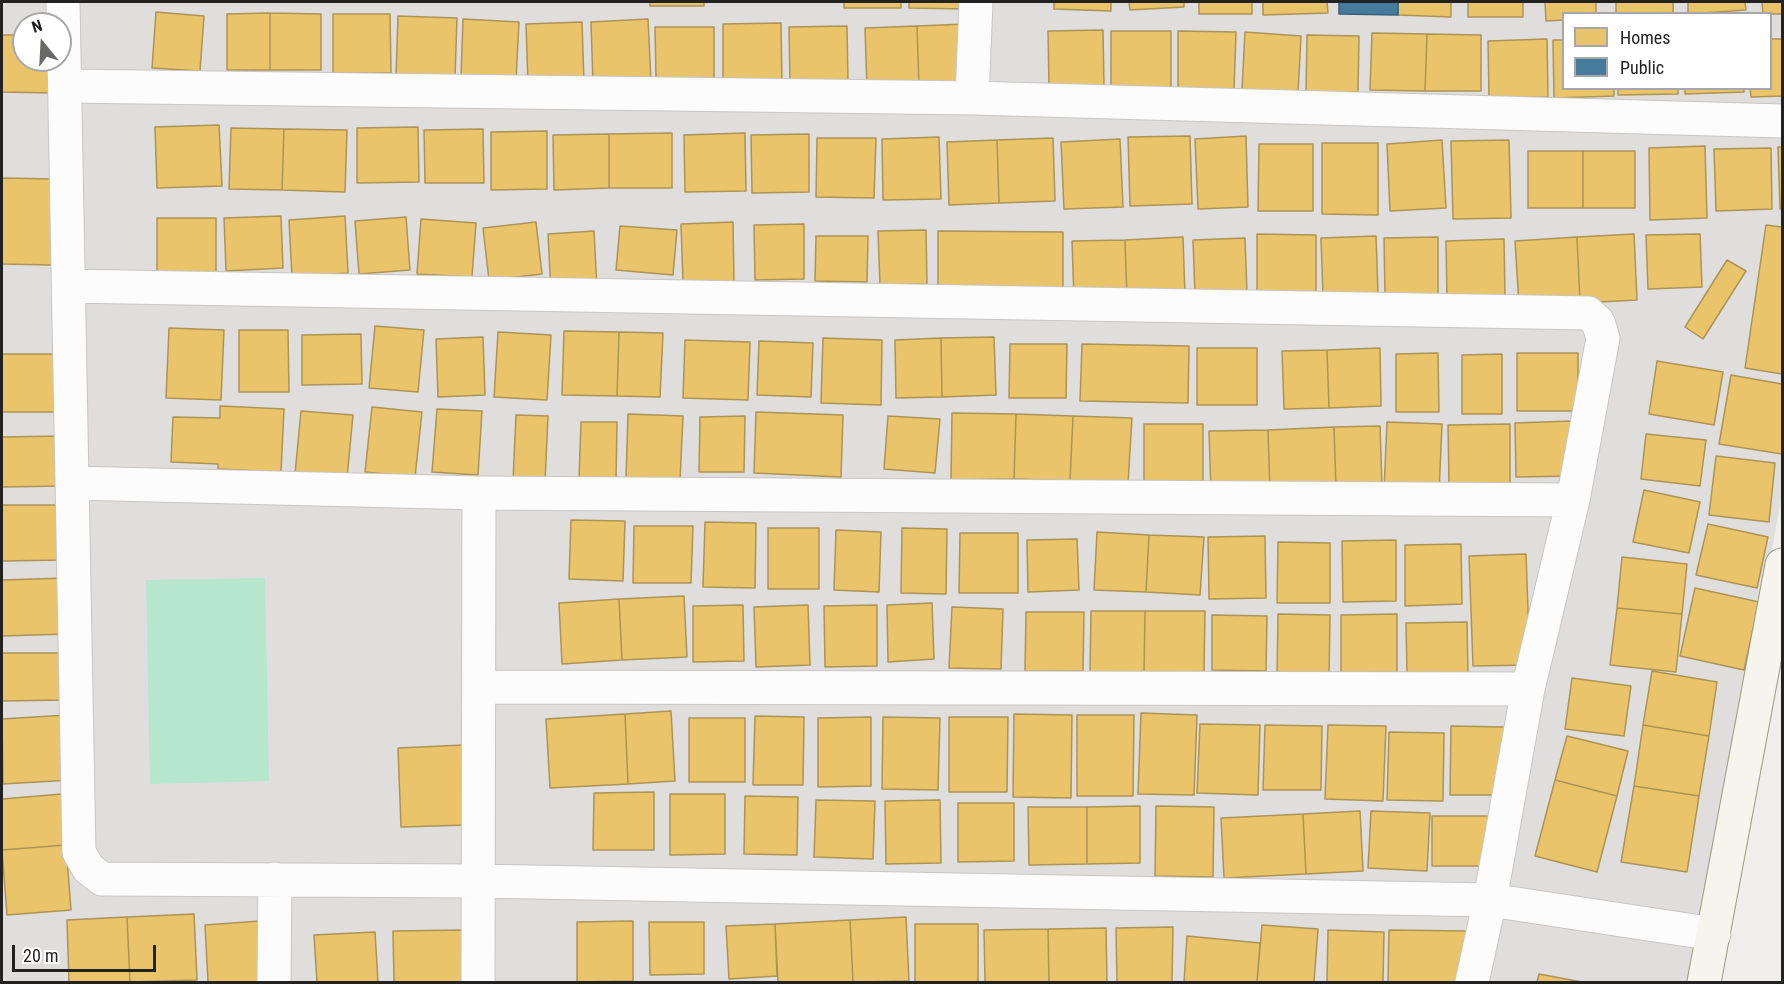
<!DOCTYPE html>
<html>
<head>
<meta charset="utf-8">
<style>
  body { margin:0 }
  #map { position:relative; width:1784px; height:984px; overflow:hidden; background:#f0eeeb; font-family:"Roboto Condensed",sans-serif }
  canvas { display:block }
  .frame { position:absolute; inset:0; border:3px solid #222; pointer-events:none }
  .legend { position:absolute; left:1562px; top:12px; width:210px; height:78px; box-sizing:border-box; background:#fff; border:2px solid #a7a7a7; margin:0; padding:8px 10px; list-style:none; font-size:18px; color:#222 }
  .legend li { display:flex; align-items:center; gap:12px; height:30px }
  .legend b { width:30px; border:2px solid #a7a7a7 }
  .north { position:absolute; left:12px; top:12px; width:60px; height:60px; box-sizing:border-box; background:#fff; border:2px solid #a7a7a7; border-radius:50%; rotate:342deg; font-size:16px; font-weight:700; line-height:24px; text-align:center; color:#222 }
  .north::after { content:''; display:block; margin:auto; width:21px; height:27px; background:#6a6968; clip-path:polygon(50% 0,100% 100%,50% 72%,0 100%) }
  .scale { position:absolute; left:12px; top:945px; width:144px; height:27px; box-sizing:border-box; border:3px solid #222; border-top:0; padding-left:8px; font-size:18px; line-height:21px; white-space:nowrap; color:#222; -webkit-text-stroke:4px #fff; paint-order:stroke }
</style>
</head>
<body>
<div id="map">
<canvas width="1784" height="984"></canvas>
<div class="frame"></div>
<ul class="legend">
<li><b style="height:16px;background:#e9c46a"></b>Homes</li>
<li><b style="height:16px;background:#457b9d"></b>Public</li>
</ul>
<div class="north">N</div>
<div class="scale">20 m</div>
</div>
<script>
const c = document.querySelector('canvas').getContext('2d');
c.lineJoin = 'round';
function fill(path, color) { c.fillStyle = color; c.fill(path, 'evenodd'); }
function stroke(path, color, width, dash) { c.strokeStyle = color; c.lineWidth = width; c.lineCap = dash ? 'butt' : 'round'; c.setLineDash(dash || []); c.stroke(path); }
fill(new Path2D(`
  M2,2H1782V495L1691,982H2ZM1564,14H1770V88H1564ZM24,24H60V60H24Z`), '#dfdedc');
fill(new Path2D(`
  M265,578L269,781L150,784L146,580Z`), '#b7e6ce');
const homes = new Path2D(`
  M650,2H704V6H650Z
  M844,2H901V8H844Z
  M909,2H969V9L909,8Z
  M1054,2H1111V11L1054,9Z
  M1129,2H1184V7L1130,10Z
  M1199,2H1252V14H1199Z
  M1263,2H1327L1328,13L1263,15Z
  M1398,2H1451V17L1398,15Z
  M1468,2H1523V17H1468Z
  M1545,2H1596V14H1564V20L1546,21Z
  M1616,2H1673V13L1616,14Z
  M1688,2H1745L1746,10L1688,14Z
  M1762,2H1782V14H1763Z
  M156,12L204,16L200,71L152,68Z
  M270,13L321,14V70H270Z
  M270,13V70H227V14Z
  M333,14H390L391,73H333Z
  M398,16L457,18L455,78L396,76Z
  M463,19L519,22L516,80L461,78Z
  M648,19L651,82L593,85L591,22Z
  M582,22L584,82L528,84L526,24Z
  M781,23L782,85L723,86V24Z
  M966,24L968,86L919,88L917,26Z
  M847,26L848,82L790,83L789,27Z
  M917,26L919,88L867,90L865,28Z
  M655,27H714V79H656Z
  M1103,30L1104,85L1049,87L1048,31Z
  M1111,31H1171V90H1111Z
  M1178,31L1236,32L1234,90L1178,89Z
  M1245,32L1301,36L1298,93L1242,90Z
  M1372,33L1427,34L1425,91L1370,90Z
  M1427,34L1481,35V91H1425Z
  M2,35H24V60H53V93L2,92Z
  M1307,35L1359,36L1358,92H1306Z
  M1547,39L1548,97L1489,98L1488,41Z
  M1770,39H1782V96L1751,97L1750,88H1770Z
  M1553,40H1564V88H1614V96L1554,98Z
  M1618,88H1678V94L1618,95Z
  M1685,88H1744V92L1685,94Z
  M219,125L222,186L157,188L155,127Z
  M418,127L419,182L357,183V128Z
  M231,128L284,129L282,190L229,189Z
  M284,129L347,130L345,192L282,190Z
  M483,129L484,183H425L424,130Z
  M547,131V189L491,190V132Z
  M672,133V188H609V134Z
  M745,133L746,191L685,192L684,135Z
  M609,134V188L554,190L553,135Z
  M809,134V192L752,193L751,135Z
  M1190,136L1192,204L1130,206L1128,137Z
  M1246,136L1248,207L1198,209L1195,139Z
  M939,137L941,199L883,200L882,139Z
  M817,138H876L874,198L816,197Z
  M1053,138L1055,201L999,203L997,140Z
  M1120,139L1123,207L1064,209L1061,142Z
  M997,140L999,203L949,205L947,142Z
  M1442,140L1446,208L1390,211L1387,144Z
  M1509,140L1511,218L1453,219L1451,141Z
  M1322,143H1378V215L1322,214Z
  M1259,144H1313V211H1258Z
  M1705,146L1707,218L1650,220L1649,148Z
  M1778,147H1782V209H1780Z
  M1771,148L1772,209L1716,211L1714,149Z
  M1528,151H1583V208H1528Z
  M1583,151H1635V208H1583Z
  M2,178L55,179L52,265L2,264Z
  M281,216L283,268L226,271L224,218Z
  M345,216L348,273L292,277L289,220Z
  M406,217L410,270L359,274L355,221Z
  M157,218H216V274L157,275Z
  M421,219L476,223L472,277L417,274Z
  M536,222L542,274L489,280L483,228Z
  M733,222L734,282L683,283L681,224Z
  M804,224V279L755,280L754,225Z
  M1766,225L1782,227V374L1745,368Z
  M620,226L677,230L673,275L616,270Z
  M926,230L927,284L880,285L878,231Z
  M594,231L597,289L551,292L548,234Z
  M938,231L1063,232V287L938,288Z
  M1257,234L1316,235V294L1257,293Z
  M1634,234L1637,300L1580,303L1577,237Z
  M1700,234L1702,287L1648,289L1646,235Z
  M816,236H868L867,282L815,281Z
  M1376,236L1378,294L1323,296L1321,238Z
  M1183,237L1185,296L1127,298L1125,240Z
  M1438,237V294L1385,296L1384,238Z
  M1577,237L1580,303L1519,305L1515,241Z
  M1245,238L1247,293L1195,294L1193,240Z
  M1504,239L1505,297L1447,299L1446,241Z
  M1125,240L1127,298L1074,299L1072,241Z
  M1727,260L1746,271L1703,339L1685,327Z
  M375,326L424,330L418,392L369,388Z
  M169,328L224,330L221,400L166,398Z
  M239,330H288L289,392H239Z
  M564,331L619,332L617,396L562,395Z
  M498,332L551,335L547,400L494,397Z
  M619,332L663,333L660,397L617,396Z
  M361,334L362,384L302,385V335Z
  M483,337L485,395L438,397L436,339Z
  M994,337L996,395L942,397L941,338Z
  M823,338L882,340L881,405L821,403Z
  M941,338L942,397L896,398L895,340Z
  M685,340L750,342L748,400L683,398Z
  M759,341L813,343L811,397L757,395Z
  M1010,344H1067L1066,398H1009Z
  M1082,344L1189,346L1188,403L1080,401Z
  M1197,348H1257V405H1197Z
  M1380,348L1381,406L1329,408L1327,350Z
  M1327,350L1329,408L1284,409L1282,351Z
  M1438,353L1439,412H1396V354Z
  M1517,353H1578V411H1517Z
  M2,354H59V412H2Z
  M1502,354V414H1462V355Z
  M1657,361L1723,372L1714,425L1649,414Z
  M1731,375L1782,384V454L1719,444Z
  M220,406L284,409L281,472L218,469V464L171,462L173,417L220,418Z
  M372,407L422,412L415,477L365,472Z
  M437,409L482,411L478,475L432,472Z
  M301,411L353,415L347,478L295,474Z
  M756,412L843,415L841,477L754,473Z
  M952,413L1016,414L1014,479L951,480Z
  M628,414L683,416L680,480L626,478Z
  M1016,414L1073,416L1070,481L1014,479Z
  M516,415L548,416L545,483L513,481Z
  M745,416L744,472H699L700,417Z
  M888,416L940,419L935,473L884,469Z
  M1073,416L1132,418L1128,483L1070,481Z
  M1572,421L1574,476L1516,477L1515,423Z
  M581,422H617L616,480L579,479Z
  M1387,422L1442,424L1439,493L1384,490Z
  M1144,424H1203V481H1144Z
  M1510,424V486H1449L1448,425Z
  M1380,426L1382,487L1336,488L1334,427Z
  M1334,427L1336,488L1270,491L1268,430Z
  M1268,430L1270,491L1211,492L1209,431Z
  M1646,434L1706,440L1700,486L1641,479Z
  M61,436L62,486L2,487V437Z
  M1716,456L1775,463L1769,522L1709,515Z
  M1644,490L1700,502L1689,553L1633,542Z
  M2,505H63L64,560L2,561Z
  M571,520L625,521L623,581L569,579Z
  M705,522L756,523L755,588L703,587Z
  M1708,524L1768,537L1757,588L1696,575Z
  M634,526H693L691,583H633Z
  M768,528H819V589H768Z
  M902,528L947,529L946,594L901,593Z
  M836,530L881,532L879,592L834,590Z
  M1097,532L1149,535L1146,592L1094,590Z
  M960,533H1018V593H959Z
  M1149,535L1204,537L1200,595L1146,592Z
  M1265,536L1266,598L1209,599L1208,537Z
  M1077,539L1079,590L1028,592L1027,540Z
  M1396,540V601L1343,602L1342,541Z
  M1278,542L1330,543V603H1277Z
  M1461,544L1462,604L1405,606V545Z
  M1526,554L1530,665L1473,666L1469,556Z
  M1622,557L1687,564L1682,614L1617,608Z
  M66,578L67,634L2,636V580Z
  M1695,588L1759,602L1744,670L1680,656Z
  M684,596L687,657L622,660L619,599Z
  M619,599L622,660L562,664L559,603Z
  M932,603L934,659L888,662L887,605Z
  M743,605L744,661L693,662V606Z
  M808,605L810,665L756,667L754,607Z
  M877,605V666L825,667L824,606Z
  M952,607L1003,609L1001,669L949,668Z
  M1617,608L1682,614L1676,672L1610,665Z
  M1091,611H1145L1144,673H1090Z
  M1145,611H1205L1204,673H1144Z
  M1026,612H1084L1083,671H1025Z
  M1278,614L1330,615L1329,677L1277,676Z
  M1397,614V672L1341,673V615Z
  M1212,615L1267,616L1266,671L1212,670Z
  M1467,622L1468,673L1407,675L1406,623Z
  M2,653H65L64,700L2,701Z
  M1652,671L1717,682L1709,736L1643,725Z
  M1572,678L1631,686L1624,736L1565,729Z
  M671,711L675,781L628,784L625,714Z
  M1141,713L1197,715L1194,795L1138,794Z
  M625,714L628,784L550,788L546,719Z
  M1014,714L1072,715L1071,798L1013,797Z
  M67,715L71,780L3,784L2,719Z
  M1077,715H1134L1133,796H1077Z
  M755,716L804,717L803,785H753Z
  M871,717V786L818,787V718Z
  M883,717L940,718L938,790L882,789Z
  M949,717H1008L1007,792H949Z
  M689,718H745V782H689Z
  M1200,724L1260,725L1258,795L1197,793Z
  M1265,725L1322,726L1321,790H1263Z
  M1328,725L1386,726L1383,801L1325,799Z
  M1643,725L1709,736L1699,796L1634,786Z
  M1451,726L1504,727L1503,795H1450Z
  M1389,732L1444,733L1443,801L1387,800Z
  M1567,736L1628,751L1617,796L1555,780Z
  M464,745L467,825L401,827L398,748Z
  M1555,780L1617,796L1597,872L1535,856Z
  M1634,786L1699,796L1687,872L1621,862Z
  M654,792V850H593L594,793Z
  M62,794L66,845L2,850V799Z
  M670,794H725V854L670,855Z
  M745,796L798,797L797,855L744,854Z
  M816,800L875,801L873,859L814,857Z
  M940,800L941,863L886,864L885,801Z
  M958,803H1014V861L958,862Z
  M1140,806V863L1087,864V807Z
  M1156,806L1214,807L1213,877L1155,876Z
  M1028,807H1087V864L1029,865Z
  M1360,811L1363,871L1306,874L1303,814Z
  M1371,811L1430,813L1427,871L1368,868Z
  M1303,814L1306,874L1224,878L1221,818Z
  M1432,816H1493V866H1432Z
  M66,845L71,910L7,915L2,850Z
  M194,914L197,980L130,982L127,917Z
  M127,917L130,982H69L67,920Z
  M906,917L909,981L853,982L850,920Z
  M850,920L853,982H778L775,924Z
  M260,921L264,982H208L205,925Z
  M633,921V981L577,982V922Z
  M649,922H704V974L650,975Z
  M775,924L777,976L729,979L726,926Z
  M915,924H978V982H915Z
  M1262,925L1318,929L1314,982H1257Z
  M1173,927L1172,982H1117L1116,928Z
  M1106,928L1107,982H1049L1048,929Z
  M1048,929L1049,982H985L984,930Z
  M463,930L464,982H394L393,931Z
  M1328,930L1384,932L1383,982H1327Z
  M1389,930L1467,931L1465,982H1388Z
  M375,932L378,982H317L314,935Z
  M1187,936L1260,943L1257,982H1184Z
  M1539,974L1582,982H1537Z`);
fill(homes, '#e9c46a');
stroke(homes, '#ad9354', 1.5);
const public = new Path2D(`
  M1339,2H1398V15L1339,14Z`);
fill(public, '#457b9d');
stroke(public, '#3a6078', 1.5);
const street = new Path2D(`
  M63,2L79,852L88,868L102,879L478,881L1490,900L1714,934
  M65,86L972,98L1782,121
  M972,98L976,2
  M69,286L1588,313L1598,322L1603,338L1573,500L1528,689L1490,900L1472,982
  M72,483L479,493L1573,500
  M479,687L1528,689
  M274,982L275,879
  M478,982L479,493`);
const secondary = new Path2D(`
  M1704,982L1782,565`);
stroke(street, '#c7c6c5', 35);
stroke(secondary, '#9b9a82', 35);
stroke(street, '#fdfcfc', 33);
stroke(secondary, '#f5f4ed', 33);
</script>
</body>
</html>
